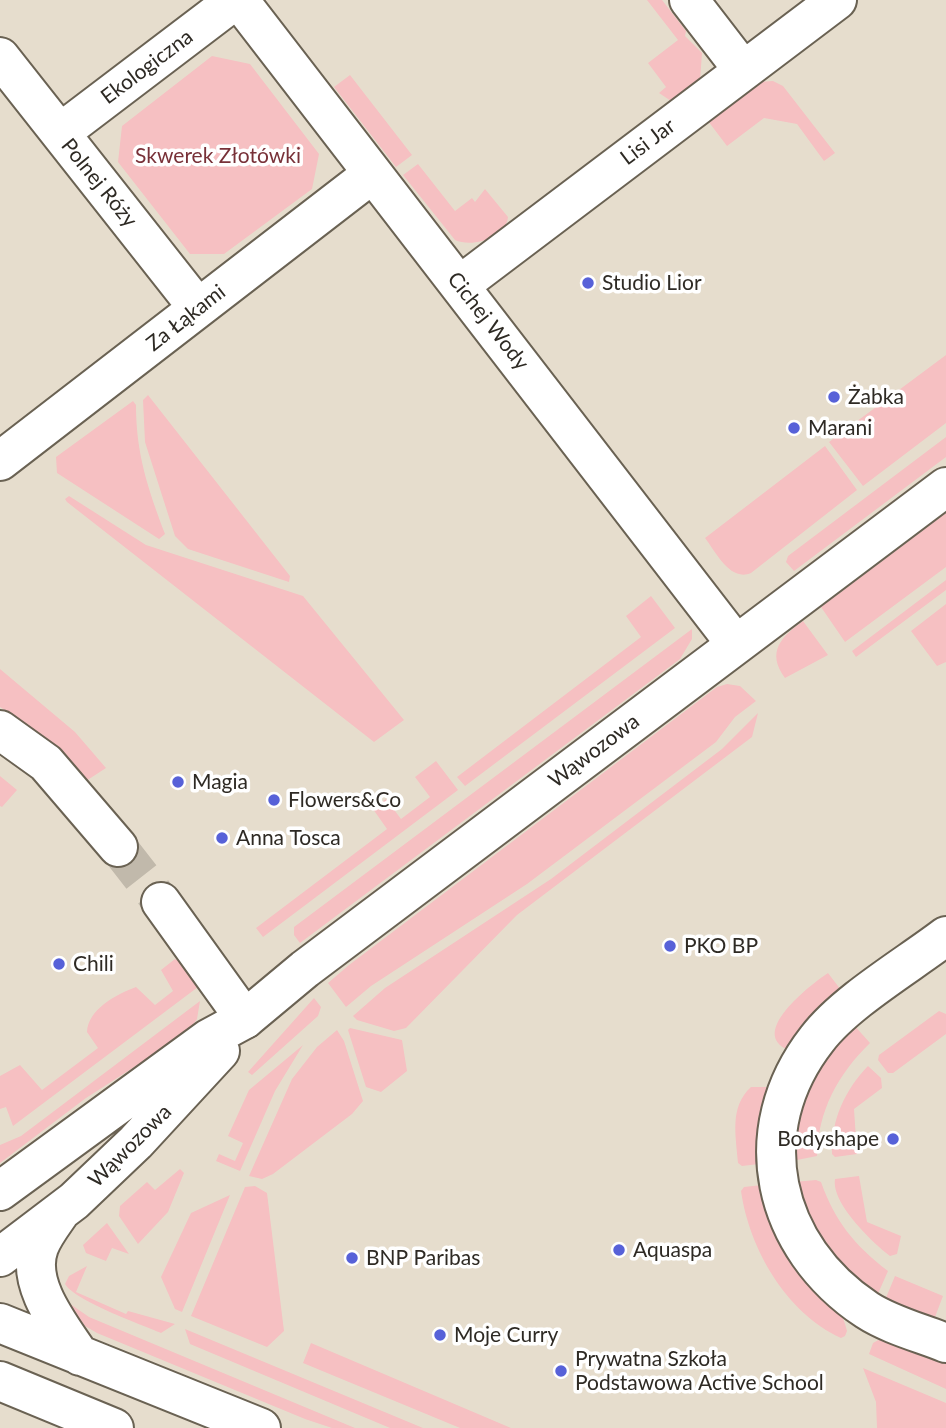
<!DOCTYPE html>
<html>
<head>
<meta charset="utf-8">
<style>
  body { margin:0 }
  canvas { display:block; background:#e6ddcd }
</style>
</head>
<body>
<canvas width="946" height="1428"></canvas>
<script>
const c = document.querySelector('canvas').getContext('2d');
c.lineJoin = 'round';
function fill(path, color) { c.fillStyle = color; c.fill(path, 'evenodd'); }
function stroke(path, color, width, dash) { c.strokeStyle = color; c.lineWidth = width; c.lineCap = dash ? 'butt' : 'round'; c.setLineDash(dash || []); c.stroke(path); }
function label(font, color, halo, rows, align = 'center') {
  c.font = font + ' Lato,sans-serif'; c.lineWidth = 7; c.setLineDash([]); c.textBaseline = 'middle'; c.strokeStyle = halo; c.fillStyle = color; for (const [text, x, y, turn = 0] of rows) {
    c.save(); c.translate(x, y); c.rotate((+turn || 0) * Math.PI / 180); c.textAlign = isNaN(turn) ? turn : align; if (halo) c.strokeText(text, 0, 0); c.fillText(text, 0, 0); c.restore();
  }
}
fill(new Path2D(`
  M647,0H662L686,31L685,36L702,53L700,81L671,101L659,93L666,87L648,63L678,40Z
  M212,56L250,64L319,154L312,189L224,254H190L118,162L122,126Z
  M350,75L412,155L396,167L334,87Z
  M773,81L783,86L835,153L824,161L797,124L764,118L727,146L708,121L759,82Z
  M418,164L455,211L472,198L475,202L485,189L508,217C506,238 472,248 455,240L403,175Z
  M946,355V423L863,486L829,442Z
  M148,395L290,576L289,582L188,549L175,536L145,442L143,400Z
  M133,401L136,405C136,454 148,489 165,534L159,539L57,473L56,457Z
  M946,437V457L794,571L786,562L788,556Z
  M825,446L857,490L751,573C730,582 716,552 705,538Z
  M69,496L146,545L303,596L404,720L374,742L67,502L65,499Z
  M946,513V567L845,642L821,607Z
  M946,580V590L856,657L852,651Z
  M651,596L675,628L465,786L457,777L641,637L626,616Z
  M946,604V662L937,666L911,631Z
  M803,621L828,655L785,678C766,652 781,637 803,621Z
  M692,629V639L680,659L300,943L294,935V927Z
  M0,669L75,732L106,768L86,781C61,750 34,728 0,707Z
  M727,684L740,686L756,701L735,717L716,742L527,884L371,986L346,1007L328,983L349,965L717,687Z
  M758,713L752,737L517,915L406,1028L394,1031L357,1020L353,1016L385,988L551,879L722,749Z
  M436,761L458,790L263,937L256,928L387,829L373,809L386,799L401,819L430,797L415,777Z
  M0,776L17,790L2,807L0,806Z
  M175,959L182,963L198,987L13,1126L6,1107L0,1109V1076L20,1065L42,1090L98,1048L87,1032C88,1009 117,994 136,987L155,1005L173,991L161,970Z
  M828,973L841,990L789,1050C747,1034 810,985 828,973Z
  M314,998L321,1007L318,1016L252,1075L248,1072Z
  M200,1001L197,1019L187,1033L86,1098L0,1163V1145L21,1136Z
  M939,1011L946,1014V1034L893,1073H888L878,1060L879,1055Z
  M853,1024L870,1043C838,1074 818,1111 817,1156L792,1161V1133L811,1076Z
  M350,1028L402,1040L407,1071L381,1092L366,1087L348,1030Z
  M337,1030L344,1041L363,1101L352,1114L273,1174L262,1179L249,1176L292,1079L317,1047Z
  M303,1045L275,1091L240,1171L216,1161L219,1154L235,1161L243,1143L228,1136L249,1090Z
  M868,1066L881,1078L882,1088L854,1109L857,1154L835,1157L832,1154C831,1120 845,1090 868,1066Z
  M751,1087H770L759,1164L742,1166L738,1163C736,1136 729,1107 751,1087Z
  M180,1169L184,1173L168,1212L138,1244L119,1216L120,1206L147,1182L155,1190Z
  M859,1176L867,1222L901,1236L897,1254L890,1256C872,1242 831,1203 835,1179Z
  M816,1180L821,1182C835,1221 854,1245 888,1271L877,1296L825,1251L794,1182Z
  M762,1185C766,1204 768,1225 780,1241C802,1270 840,1295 847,1331L845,1336L841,1338C786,1313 749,1248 741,1191L744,1187Z
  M255,1186L267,1193L284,1331L267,1347L191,1316L245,1187Z
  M230,1195L182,1312L175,1309L161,1277L191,1213Z
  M107,1223L129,1254L112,1248L106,1261L86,1253L83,1245Z
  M87,1266L76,1292L126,1314L128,1311L175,1324L161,1333C140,1324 75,1301 65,1284L69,1276Z
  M895,1276L943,1296L935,1317L930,1319L885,1300Z
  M66,1301L89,1317L355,1428H332L305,1419L97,1333L85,1326Z
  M185,1329L423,1428H390L190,1344Z
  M884,1337L946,1361V1389L869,1354L873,1343Z
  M311,1343L511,1428H460L303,1363Z
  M863,1368L946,1403V1428H877L876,1402Z`), '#f6c0c2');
stroke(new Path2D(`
  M118,847L161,902`), '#c1b9ab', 38, [38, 19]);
const street = new Path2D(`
  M239,0L735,643
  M689,0L743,70
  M0,57L198,308
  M60,133L235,0
  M460,285L837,0
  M0,461L372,174
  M0,730L46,763L118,847
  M161,902L245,1019
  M946,936C908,965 845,1002 817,1039C745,1131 772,1247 867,1310C890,1325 921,1333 946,1343`);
const secondary = new Path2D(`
  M0,1191L208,1039L245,1019L305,969L946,487
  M59,1214C52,1224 43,1236 39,1247C25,1284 61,1327 80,1356
  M0,1257L74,1201L136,1142L220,1051
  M0,1323L261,1428
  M0,1381L114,1428`);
stroke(street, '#6a6253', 42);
stroke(secondary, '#6a6253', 42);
stroke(street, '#fff', 38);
stroke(secondary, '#fff', 38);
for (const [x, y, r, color] of [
  [588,283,7,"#5761d8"],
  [834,397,7,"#5761d8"],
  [794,428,7,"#5761d8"],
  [178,782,7,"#5761d8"],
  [274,800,7,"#5761d8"],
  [222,838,7,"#5761d8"],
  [670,946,7,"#5761d8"],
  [59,964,7,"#5761d8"],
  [893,1139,7,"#5761d8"],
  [619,1250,7,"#5761d8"],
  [352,1258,7,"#5761d8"],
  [440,1335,7,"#5761d8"],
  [561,1371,7,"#5761d8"]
]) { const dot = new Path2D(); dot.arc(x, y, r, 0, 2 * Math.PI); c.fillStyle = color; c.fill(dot); stroke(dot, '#fff', 2.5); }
label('21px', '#2e2a24', '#fff', [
  ["Ekologiczna",147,67,-37],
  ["Lisi Jar",648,142,-37],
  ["Polnej Róży",99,183,51],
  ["Za Łąkami",186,318,-38],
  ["Cichej Wody",488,321,52],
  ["Wąwozowa",594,751,-37],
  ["Wąwozowa",130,1146,-45]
]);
label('21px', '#783138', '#fff', [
  ["Skwerek Złotówki",218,156]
]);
label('21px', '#2e2a24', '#fff', [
  ["Studio Lior",602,283],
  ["Żabka",848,397],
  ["Marani",808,428],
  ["Magia",192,782],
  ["Flowers&Co",288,800],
  ["Anna Tosca",236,838],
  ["PKO BP",684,946],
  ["Chili",73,964],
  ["Bodyshape",879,1139,"right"],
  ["Aquaspa",633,1250],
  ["BNP Paribas",366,1258],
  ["Moje Curry",454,1335],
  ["Prywatna Szkoła",575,1359],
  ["Podstawowa Active School",575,1383]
], 'left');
</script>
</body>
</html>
